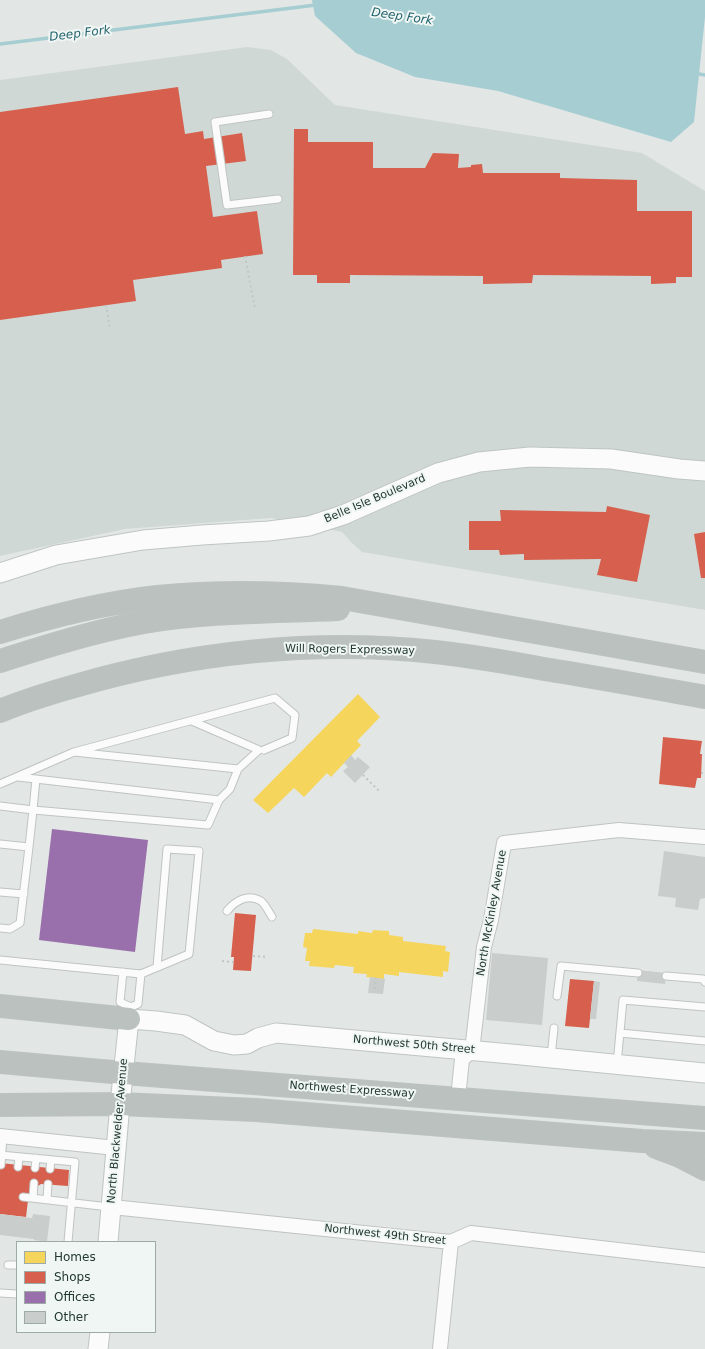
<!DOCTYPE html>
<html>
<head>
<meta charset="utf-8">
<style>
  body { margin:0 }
  #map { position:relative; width:705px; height:1349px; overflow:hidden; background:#e2e7e5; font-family:"DejaVu Sans",sans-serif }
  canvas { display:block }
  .legend { position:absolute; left:16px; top:1241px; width:140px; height:92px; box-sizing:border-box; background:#f0f6f3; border:1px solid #9eaaa5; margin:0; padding:5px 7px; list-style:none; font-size:12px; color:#223831 }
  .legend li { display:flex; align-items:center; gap:8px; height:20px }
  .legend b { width:20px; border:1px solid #9eaaa5 }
</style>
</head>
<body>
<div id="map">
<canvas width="705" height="1349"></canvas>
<ul class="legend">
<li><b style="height:11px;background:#f6d55c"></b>Homes</li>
<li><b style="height:11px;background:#d6604d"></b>Shops</li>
<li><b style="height:11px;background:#9970ab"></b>Offices</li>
<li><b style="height:11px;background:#c9cecc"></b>Other</li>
</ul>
</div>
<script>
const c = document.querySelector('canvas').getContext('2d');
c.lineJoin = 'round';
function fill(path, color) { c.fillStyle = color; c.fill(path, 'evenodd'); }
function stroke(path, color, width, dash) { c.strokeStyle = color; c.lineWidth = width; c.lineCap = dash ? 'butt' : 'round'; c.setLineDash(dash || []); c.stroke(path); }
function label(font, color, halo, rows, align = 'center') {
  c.font = font + ' "DejaVu Sans",sans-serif'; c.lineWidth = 4; c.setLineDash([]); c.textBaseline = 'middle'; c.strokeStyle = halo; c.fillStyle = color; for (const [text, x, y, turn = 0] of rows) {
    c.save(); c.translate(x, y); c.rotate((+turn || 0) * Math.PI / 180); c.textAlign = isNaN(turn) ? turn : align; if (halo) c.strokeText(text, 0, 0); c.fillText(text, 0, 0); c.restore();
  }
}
fill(new Path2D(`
  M247,47L271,50L287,59L335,105L642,153L705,191V610L362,552L352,543L342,532L271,518L125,529L0,556V80Z`), '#d0d8d5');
fill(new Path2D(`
  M312,0H705V17L694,122L671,142L498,91L415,77L356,53L315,16Z`), '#a6cdd2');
fill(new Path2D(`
  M358,694L380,717L357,741L361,745L331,777L327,773L304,797L294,788L268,813L253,800Z
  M313,929L358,934V931L372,933L373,930L389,931V935L403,937V941L446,946L445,951L450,952L448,972L443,971V977L399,972V976L384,974V979L366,977L367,974L353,973L354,967L335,965L334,968L309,966L310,961H305L307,948L303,947L305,933H312Z`), '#f6d55c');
fill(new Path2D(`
  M178,87L185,134L203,131L204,139L242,133L246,161L206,166L213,217L257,211L263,254L221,260L222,268L133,280L136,301L0,320V112Z
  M294,129H308V142H373V168H425L433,153L459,154L458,168L471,167V165L482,164L483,173H560V178L637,180V211H692V277H676V283L651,284V276L533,275L532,283L483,284V276L350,275V283H317V275H293Z
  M607,506L650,515L637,582L597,575L601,559L524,560V554L500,555L499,550H469V521H501L500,510L606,512Z
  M705,532V578H701L694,534Z
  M663,737L702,741L700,754H702L701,778H697L695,788L659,784Z
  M235,913L256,915L251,971L233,970L234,957H231Z
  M570,979L594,981L589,1028L565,1026Z
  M0,1163L69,1170L68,1186L41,1184L29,1192L26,1217L0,1214Z`), '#d6604d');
fill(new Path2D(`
  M52,829L148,840L135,952L39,940Z`), '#9970ab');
stroke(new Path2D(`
  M0,44L316,5
  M694,73L705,75`), '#a6cdd2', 3.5);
fill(new Path2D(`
  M351,755L355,760L358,757L370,767L355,783L343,771L348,767L344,763Z
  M664,851L705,857V898L700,899L698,910L675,907L676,898L658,896Z
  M492,953L548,958L542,1025L486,1020Z
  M638,970L666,973L665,984L637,981Z
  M370,977L385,979L383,994L368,993Z
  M594,981L600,982L596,1019H590Z
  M0,1214L32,1218L33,1214L50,1216L47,1242L34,1240V1239L0,1235Z`), '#c9cecc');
const lane = new Path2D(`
  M269,114L215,122L227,205L278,199
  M192,721L259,750L238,769
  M18,777L219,800
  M36,779L33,810L208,825L219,800L230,789L238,769L74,752
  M0,784L74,752L275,698L295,715L292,738L264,750
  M0,806L33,810L29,847
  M0,844L29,847L20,923L10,929L0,928
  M0,892L24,894
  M227,911C235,901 248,893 261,901C265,904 269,912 272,917
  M0,960L141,974L189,954L199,851L167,849L157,967
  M123,972L120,1002L131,1007L138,1004L141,974
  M666,976L703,979L705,982
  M557,996L561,966L638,973
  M620,1033L705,1041
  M551,1057L554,1028
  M617,1064L623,1000L705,1007
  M0,1155L75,1162L68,1242
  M1,1165L3,1136
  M18,1167L19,1157
  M35,1168L36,1158
  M50,1169L51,1160
  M23,1197L109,1207
  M33,1198L34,1183
  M47,1199L48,1184
  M8,1265H17
  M0,1293L17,1294`);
const street = new Path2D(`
  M458,1098L462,1059L472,1051L484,947L491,920L504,843L619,830L705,837
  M0,1136L116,1148
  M112,1207L451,1242L471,1233L705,1260
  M440,1349L451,1242`);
const secondary = new Path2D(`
  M0,573L56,555L143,540L202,535L269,531L309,526L343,515L438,473L479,462L530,457L611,459L679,469L705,471
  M108,1242L120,1104L129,1019L156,1021L185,1025L214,1041L234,1045L247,1044L258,1038L276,1033L511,1054L705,1073
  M98,1349L100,1332`);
const highway = new Path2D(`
  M0,632C51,616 104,603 157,597C219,591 281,592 342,598L705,662
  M0,661C47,646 95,631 144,622C208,611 274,612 338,609
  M0,711C24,701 50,693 75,686C191,652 315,639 435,652C475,656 516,664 556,671C606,679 655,688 705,697
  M0,1006L129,1019
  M0,1062L124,1073L705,1118
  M0,1105L120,1104L256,1110L642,1141L705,1144
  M656,1147L680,1156L705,1169`);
stroke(lane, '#bfc4c2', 9);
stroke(street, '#bfc4c2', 16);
stroke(secondary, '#bec5c2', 21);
stroke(highway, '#bcc3c1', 24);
stroke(new Path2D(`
  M245,256L255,309
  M106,305L110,329
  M701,773H705
  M363,775L379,791
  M253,956L267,957
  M222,961L233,962
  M375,989L376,978`), '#bfc7c5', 2, [2, 3]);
stroke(lane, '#fbfbfb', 7);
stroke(street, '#fbfbfb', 14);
stroke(secondary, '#fbfbfb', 19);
stroke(highway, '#bac1bf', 22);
label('11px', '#223831', '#f0f6f3', [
  ["Belle Isle Boulevard",375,499,-23],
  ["Will Rogers Expressway",350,650,1],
  ["North McKinley Avenue",492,913,-80],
  ["Northwest 50th Street",414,1045,5],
  ["Northwest Expressway",352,1090,4],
  ["North Blackwelder Avenue",118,1131,-85],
  ["Northwest 49th Street",385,1235,6]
]);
label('italic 12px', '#22636e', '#f0f6f3', [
  ["Deep Fork",402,17,8],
  ["Deep Fork",80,34,-7]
]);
</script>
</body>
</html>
